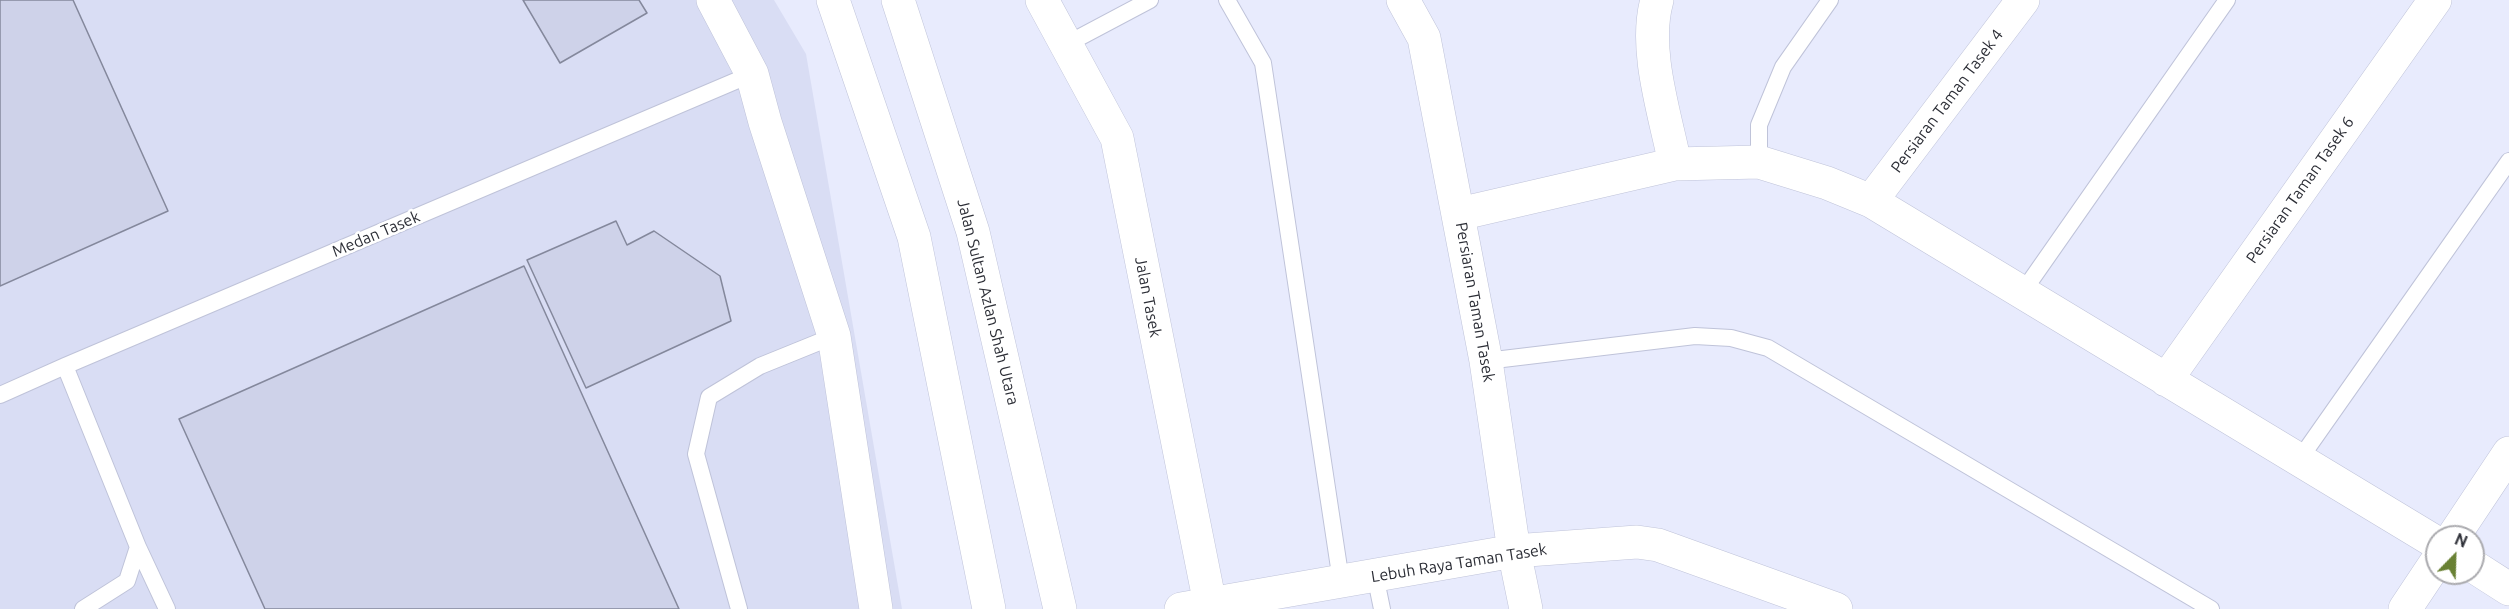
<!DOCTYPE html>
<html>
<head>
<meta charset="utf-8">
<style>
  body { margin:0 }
  #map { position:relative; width:2509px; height:609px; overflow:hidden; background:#e8ebfd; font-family:Ubuntu,sans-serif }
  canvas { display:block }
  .north { position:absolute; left:2425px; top:525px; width:60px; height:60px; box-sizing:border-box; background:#fff; border:2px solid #ababaf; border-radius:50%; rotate:23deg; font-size:16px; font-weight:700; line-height:24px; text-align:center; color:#2c2e36 }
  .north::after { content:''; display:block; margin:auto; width:21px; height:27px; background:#698134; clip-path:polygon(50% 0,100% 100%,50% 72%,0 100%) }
</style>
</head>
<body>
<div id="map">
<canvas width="2509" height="609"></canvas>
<div class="north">N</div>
</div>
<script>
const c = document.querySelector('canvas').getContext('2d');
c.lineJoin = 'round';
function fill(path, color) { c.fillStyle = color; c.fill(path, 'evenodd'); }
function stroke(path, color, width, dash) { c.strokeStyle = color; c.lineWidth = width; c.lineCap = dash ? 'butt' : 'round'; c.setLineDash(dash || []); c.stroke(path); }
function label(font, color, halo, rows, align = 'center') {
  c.font = font + ' Ubuntu,sans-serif'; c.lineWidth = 5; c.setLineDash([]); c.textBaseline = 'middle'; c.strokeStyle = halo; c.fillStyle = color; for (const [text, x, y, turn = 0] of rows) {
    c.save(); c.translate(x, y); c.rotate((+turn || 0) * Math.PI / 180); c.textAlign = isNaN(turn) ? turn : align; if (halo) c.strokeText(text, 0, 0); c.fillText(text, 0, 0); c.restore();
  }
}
fill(new Path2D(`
  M0,0H774L806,54L902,609H0Z`), '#d9ddf4');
const building = new Path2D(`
  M0,0H73L168,211L0,286Z
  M523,0H639L647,13L560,63Z
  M616,221L627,245L654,231L720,276L731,321L586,388L527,260Z
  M524,266L679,609H265L179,419Z`);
fill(building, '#ced2e9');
stroke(building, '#84889c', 1.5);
const lane = new Path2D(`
  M1227,0L1263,63L1341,581
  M1067,44L1150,0
  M1759,162V125L1783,67L1830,0
  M2022,293L2227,0
  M1486,361L1695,336L1731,338L1768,348L2211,609
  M65,366L138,547L127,581L83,609
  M0,395L65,366L752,74
  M2299,460L2509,161
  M138,547L167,609
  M1375,575L1382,609
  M739,609L696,454L709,397L760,366L834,336`);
const street = new Path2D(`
  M713,0L752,74L765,122L834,336L876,609
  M1042,0L1117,138L1211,609
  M1403,0L1424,38L1486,361L1514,551L1526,609
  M1657,0C1643,49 1665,114 1675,164
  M1871,201L2023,0
  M1459,214L1675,164L1759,162L1827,183L1871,201L2437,543
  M2166,380L2435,0
  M2453,537L2509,453
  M2473,566L2509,589
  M1181,609L1514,551L1637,542L1658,545L1836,609
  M2405,609L2437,561`);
const primary = new Path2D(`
  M833,0L914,237L989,609
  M898,0L973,232L1060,609`);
stroke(lane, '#bfc3d9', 18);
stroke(street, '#bfc3d9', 34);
stroke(primary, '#bfc3d9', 34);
stroke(lane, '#fff', 16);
stroke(street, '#fff', 33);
stroke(primary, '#fff', 33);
label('16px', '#2c2e36', '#fff', [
  ["Persiaran Taman Tasek 4",1947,101,-53],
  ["Persiaran Taman Tasek 6",2300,190,-55],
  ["Medan Tasek",376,234,-23],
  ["Jalan Tasek",1148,297,79],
  ["Jalan Sultan Azlan Shah Utara",988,302,76],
  ["Persiaran Taman Tasek",1475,302,80],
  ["Lebuh Raya Taman Tasek",1459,563,-9]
]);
</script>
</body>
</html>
